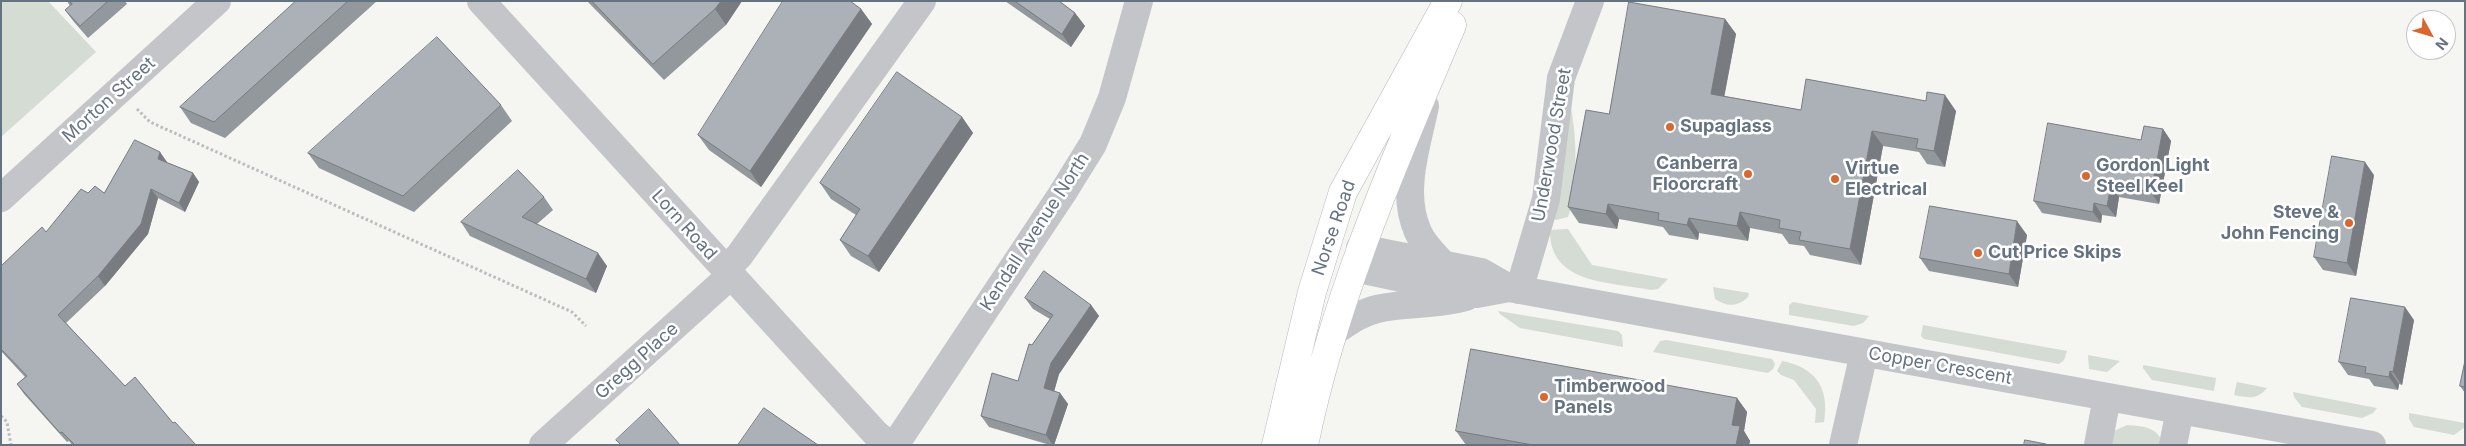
<!DOCTYPE html>
<html>
<head>
<meta charset="utf-8">
<style>
  body { margin:0 }
  #map { position:relative; width:2466px; height:446px; overflow:hidden; background:#f5f5f1; font-family:Inter,sans-serif }
  canvas { display:block }
  .frame { position:absolute; inset:0; border:2px solid #657281; pointer-events:none }
  .north { position:absolute; left:2406px; top:10px; width:50px; height:50px; box-sizing:border-box; background:#fff; border:1px solid #c1c7cd; border-radius:50%; rotate:129deg; font-size:14px; font-weight:700; line-height:20px; text-align:center; color:#657281 }
  .north::after { content:''; display:block; margin:auto; width:18px; height:22px; background:#da672d; clip-path:polygon(50% 0,100% 100%,50% 72%,0 100%) }
</style>
</head>
<body>
<div id="map">
<canvas width="2466" height="446"></canvas>
<div class="frame"></div>
<div class="north">N</div>
</div>
<script>
const c = document.querySelector('canvas').getContext('2d');
c.lineJoin = 'round';
function fill(path, color) { c.fillStyle = color; c.fill(path, 'evenodd'); }
function stroke(path, color, width, dash) { c.strokeStyle = color; c.lineWidth = width; c.lineCap = dash ? 'butt' : 'round'; c.setLineDash(dash || []); c.stroke(path); }
function label(font, color, halo, rows, align = 'center') {
  c.font = font + ' Inter,sans-serif'; c.lineWidth = 5; c.setLineDash([]); c.textBaseline = 'middle'; c.strokeStyle = halo; c.fillStyle = color; for (const [text, x, y, turn = 0] of rows) {
    c.save(); c.translate(x, y); c.rotate((+turn || 0) * Math.PI / 180); c.textAlign = isNaN(turn) ? turn : align; if (halo) c.strokeText(text, 0, 0); c.fillText(text, 0, 0); c.restore();
  }
}
fill(new Path2D(`
  M1,1H48L96,52L1,137Z
  M1571,109C1577,136 1578,191 1568,217L1556,220L1553,218Z
  M1568,229L1592,265L1668,279L1658,289L1651,290C1612,282 1549,285 1550,230Z
  M1713,287L1749,293L1748,297C1738,307 1727,307 1715,299Z
  M1793,302L1869,316L1863,323L1854,326L1789,315V305Z
  M1498,311L1618,331L1622,335L1623,347L1520,328L1500,314Z
  M1923,325L2067,351L2064,360L2059,364L1924,339L1921,336Z
  M1666,340L1772,359L1775,364L1773,369L1768,373L1653,352L1660,341Z
  M2088,355L2120,361L2107,372L2089,369Z
  M1782,361C1815,367 1830,388 1824,422L1815,423L1816,409L1794,380L1781,375L1777,371Z
  M2143,365L2216,378L2214,391L2152,380L2143,368Z
  M2237,382L2267,388C2257,400 2249,398 2234,395Z
  M2293,392L2377,408L2373,413L2362,418L2302,407L2294,397Z
  M2409,413L2465,423V427L2454,435L2414,427L2409,419Z
  M2127,425C2143,426 2159,427 2163,445H2109L2114,431Z`), '#d5dcd3');
const major = new Path2D(`
  M1276,445L1312,292L1343,192L1448,1
  M1304,445C1334,298 1394,162 1452,25`);
stroke(major, '#b3b7bb', 29);
stroke(new Path2D(`
  M137,109L150,122L572,312L586,326
  M1,416L7,422L11,445`), '#babcbe', 3, [2.5, 2.5]);
stroke(new Path2D(`
  M481,1L876,434L890,445
  M1425,106C1417,146 1400,192 1418,232C1424,246 1435,255 1445,266
  M1,198L217,1
  M1360,248L1481,272L1509,288L2372,445
  M1354,268L1477,294L1509,288
  M725,270L739,256L922,1
  M1519,290L1546,199L1561,78L1590,1
  M1332,333C1346,324 1360,313 1377,309C1406,302 1437,306 1466,297
  M543,445L730,276
  M895,445L1062,194L1093,144L1112,98L1139,1
  M1843,445L1864,353
  M2098,445L2107,397
  M2173,445L2180,410`), '#c3c5c9', 28);
stroke(major, '#fff', 28);
fill(new Path2D(`
  M67,1H125L127,4L88,38L74,22L65,10L70,6Z
  M296,1H377L225,138L191,123L180,107Z
  M587,1H742L726,25L664,80Z
  M1005,1H1059L1075,13L1085,26L1071,47Z
  M861,9L872,24L761,187L709,150L698,135Z
  M1725,19L1736,34L1724,96L1801,110L1956,111L1945,167L1927,164L1919,152L1883,146L1861,265L1810,255L1804,246L1789,244L1782,234L1750,228L1748,241L1699,233L1698,240L1669,235L1663,227L1619,219L1617,229L1579,223L1568,207L1609,114Z
  M501,105L512,121L414,212L319,168L308,153Z
  M962,117L973,133L879,272L851,256L840,240L856,215L831,199L820,183Z
  M2163,129L2171,141L2159,204L2119,197L2116,217L2102,215L2101,223L2042,213L2034,201L2141,140Z
  M160,152L166,162L193,173L199,182L185,212L158,198L148,234L105,286L66,323L125,386L173,423L196,445H72L69,441L67,442L24,394L17,384L25,377L1,351V266L46,232L88,193H104Z
  M2374,175L2356,276L2323,270L2314,257Z
  M544,197L553,210L537,224L607,266L596,293L470,236L461,222Z
  M2027,235L2018,287L1929,271L1920,258Z
  M1025,298L1091,305L1099,316L1059,374L1054,391L1060,393L1068,404L1054,445H1050L989,427L981,416L1018,381L1032,345L1050,319L1033,309Z
  M2414,320L2402,385L2399,384L2398,390L2374,386L2369,379L2348,375L2339,362Z
  M2465,361V393L2460,386Z
  M1737,398L1747,412L1744,431L1750,441L1749,445H1466L1456,431Z`), '#93989d');
fill(new Path2D(`
  M721,1H742L726,25L715,9Z
  M861,9L872,24L761,187L750,171Z
  M1075,13L1085,26L1071,47L1062,34Z
  M1725,19L1736,34L1722,109L1711,94Z
  M1945,95L1956,111L1945,167L1934,151Z
  M962,117L973,133L879,272L868,256Z
  M2163,129L2171,141L2159,204L2151,192Z
  M1872,131L1883,146L1861,265L1850,249Z
  M160,152L167,162L165,169L158,159Z
  M2365,162L2374,175L2356,276L2347,263Z
  M193,173L199,182L185,212L179,203Z
  M2111,185L2119,197L2116,217L2107,206Z
  M151,189L158,198L148,234L105,286L98,276Z
  M2094,203L2102,215L2101,223L2093,212Z
  M1608,204L1619,219L1617,229L1606,214Z
  M1740,212L1750,228L1748,241L1737,226Z
  M1689,218L1699,233L1698,240L1687,225Z
  M2017,221L2027,235L2018,287L2009,274Z
  M598,253L607,266L596,293L586,279Z
  M1091,305L1099,316L1059,374L1052,399L1044,388L1051,363Z
  M2405,307L2414,320L2402,385L2393,372Z
  M2390,371L2399,384L2398,390L2389,377Z
  M1060,393L1068,404L1054,445H1053L1046,435Z
  M1737,398L1747,412L1744,431L1750,441L1749,445H1736L1732,425Z`), '#787c80');
const building = new Path2D(`
  M69,1H108L80,26L65,10L72,4Z
  M296,1H348L214,122L180,107Z
  M592,1H721L715,9L653,64Z
  M783,1H850L861,9L750,171L698,135Z
  M1015,1H1059L1075,13L1062,34Z
  M1629,2L1725,19L1711,94L1801,110L1806,79L1926,101L1927,92L1945,95L1934,151L1916,148L1918,139L1872,131L1850,249L1799,240L1801,232L1779,228L1780,220L1740,212L1737,226L1689,218L1687,225L1658,220L1659,213L1608,204L1606,214L1568,207L1586,110L1609,114Z
  M437,37L501,105L403,196L308,153Z
  M897,72L962,117L868,256L840,240L860,209L820,183Z
  M2048,123L2141,140L2144,126L2163,129L2151,192L2111,185L2107,206L2094,203L2093,212L2034,201Z
  M135,140L160,152L158,159L193,173L179,203L151,189L141,224L98,276L58,315L125,386L135,377L173,423L175,422L196,445H75L62,432L60,433L17,384L27,376L1,349V272L2,271L1,270V266L42,227L46,232L81,189L88,193L95,186L104,193Z
  M2332,156L2365,162L2347,263L2314,257Z
  M518,170L544,197L522,217L598,253L586,279L461,222Z
  M1930,206L2017,221L2009,274L1920,258Z
  M1044,271L1091,305L1051,363L1044,388L1060,393L1046,435L981,416L992,373L1018,381L1029,344L1032,345L1053,315L1025,298Z
  M2351,298L2405,307L2393,372L2390,371L2389,377L2365,373L2366,367L2339,362Z
  M1471,349L1737,398L1732,425L1740,426L1736,445H1533L1456,431Z
  M2465,361V387L2460,386Z
  M764,408L818,445H738Z
  M649,409L680,445H621L616,440Z
  M2025,440L2046,444V445H2024Z`);
fill(building, '#abb1b7');
stroke(building, '#787c80', 1);
for (const [x, y, r, color] of [
  [1670,127,5,"#da672d"],
  [1748,174,5,"#da672d"],
  [2086,176,5,"#da672d"],
  [1835,179,5,"#da672d"],
  [2349,223,5,"#da672d"],
  [1978,253,5,"#da672d"],
  [1544,397,5,"#da672d"]
]) { const dot = new Path2D(); dot.arc(x, y, r, 0, 2 * Math.PI); c.fillStyle = color; c.fill(dot); stroke(dot, '#fff', 2); }
label('18px', '#657281', '#fff', [
  ["Morton Street",109,100,-42],
  ["Underwood Street",1552,145,-80],
  ["Lorn Road",684,225,48],
  ["Norse Road",1334,228,-71],
  ["Kendall Avenue North",1035,232,-57],
  ["Gregg Place",637,361,-42],
  ["Copper Crescent",1940,366,10]
]);
label('bold 18px', '#657281', '#fff', [
  ["Supaglass",1680,127],
  ["Canberra",1738,164,"right"],
  ["Floorcraft",1738,185,"right"],
  ["Gordon Light",2096,166],
  ["Steel Keel",2096,187],
  ["Virtue",1845,169],
  ["Electrical",1845,190],
  ["Steve &",2339,213,"right"],
  ["John Fencing",2339,234,"right"],
  ["Cut Price Skips",1988,253],
  ["Timberwood",1554,387],
  ["Panels",1554,408]
], 'left');
</script>
</body>
</html>
